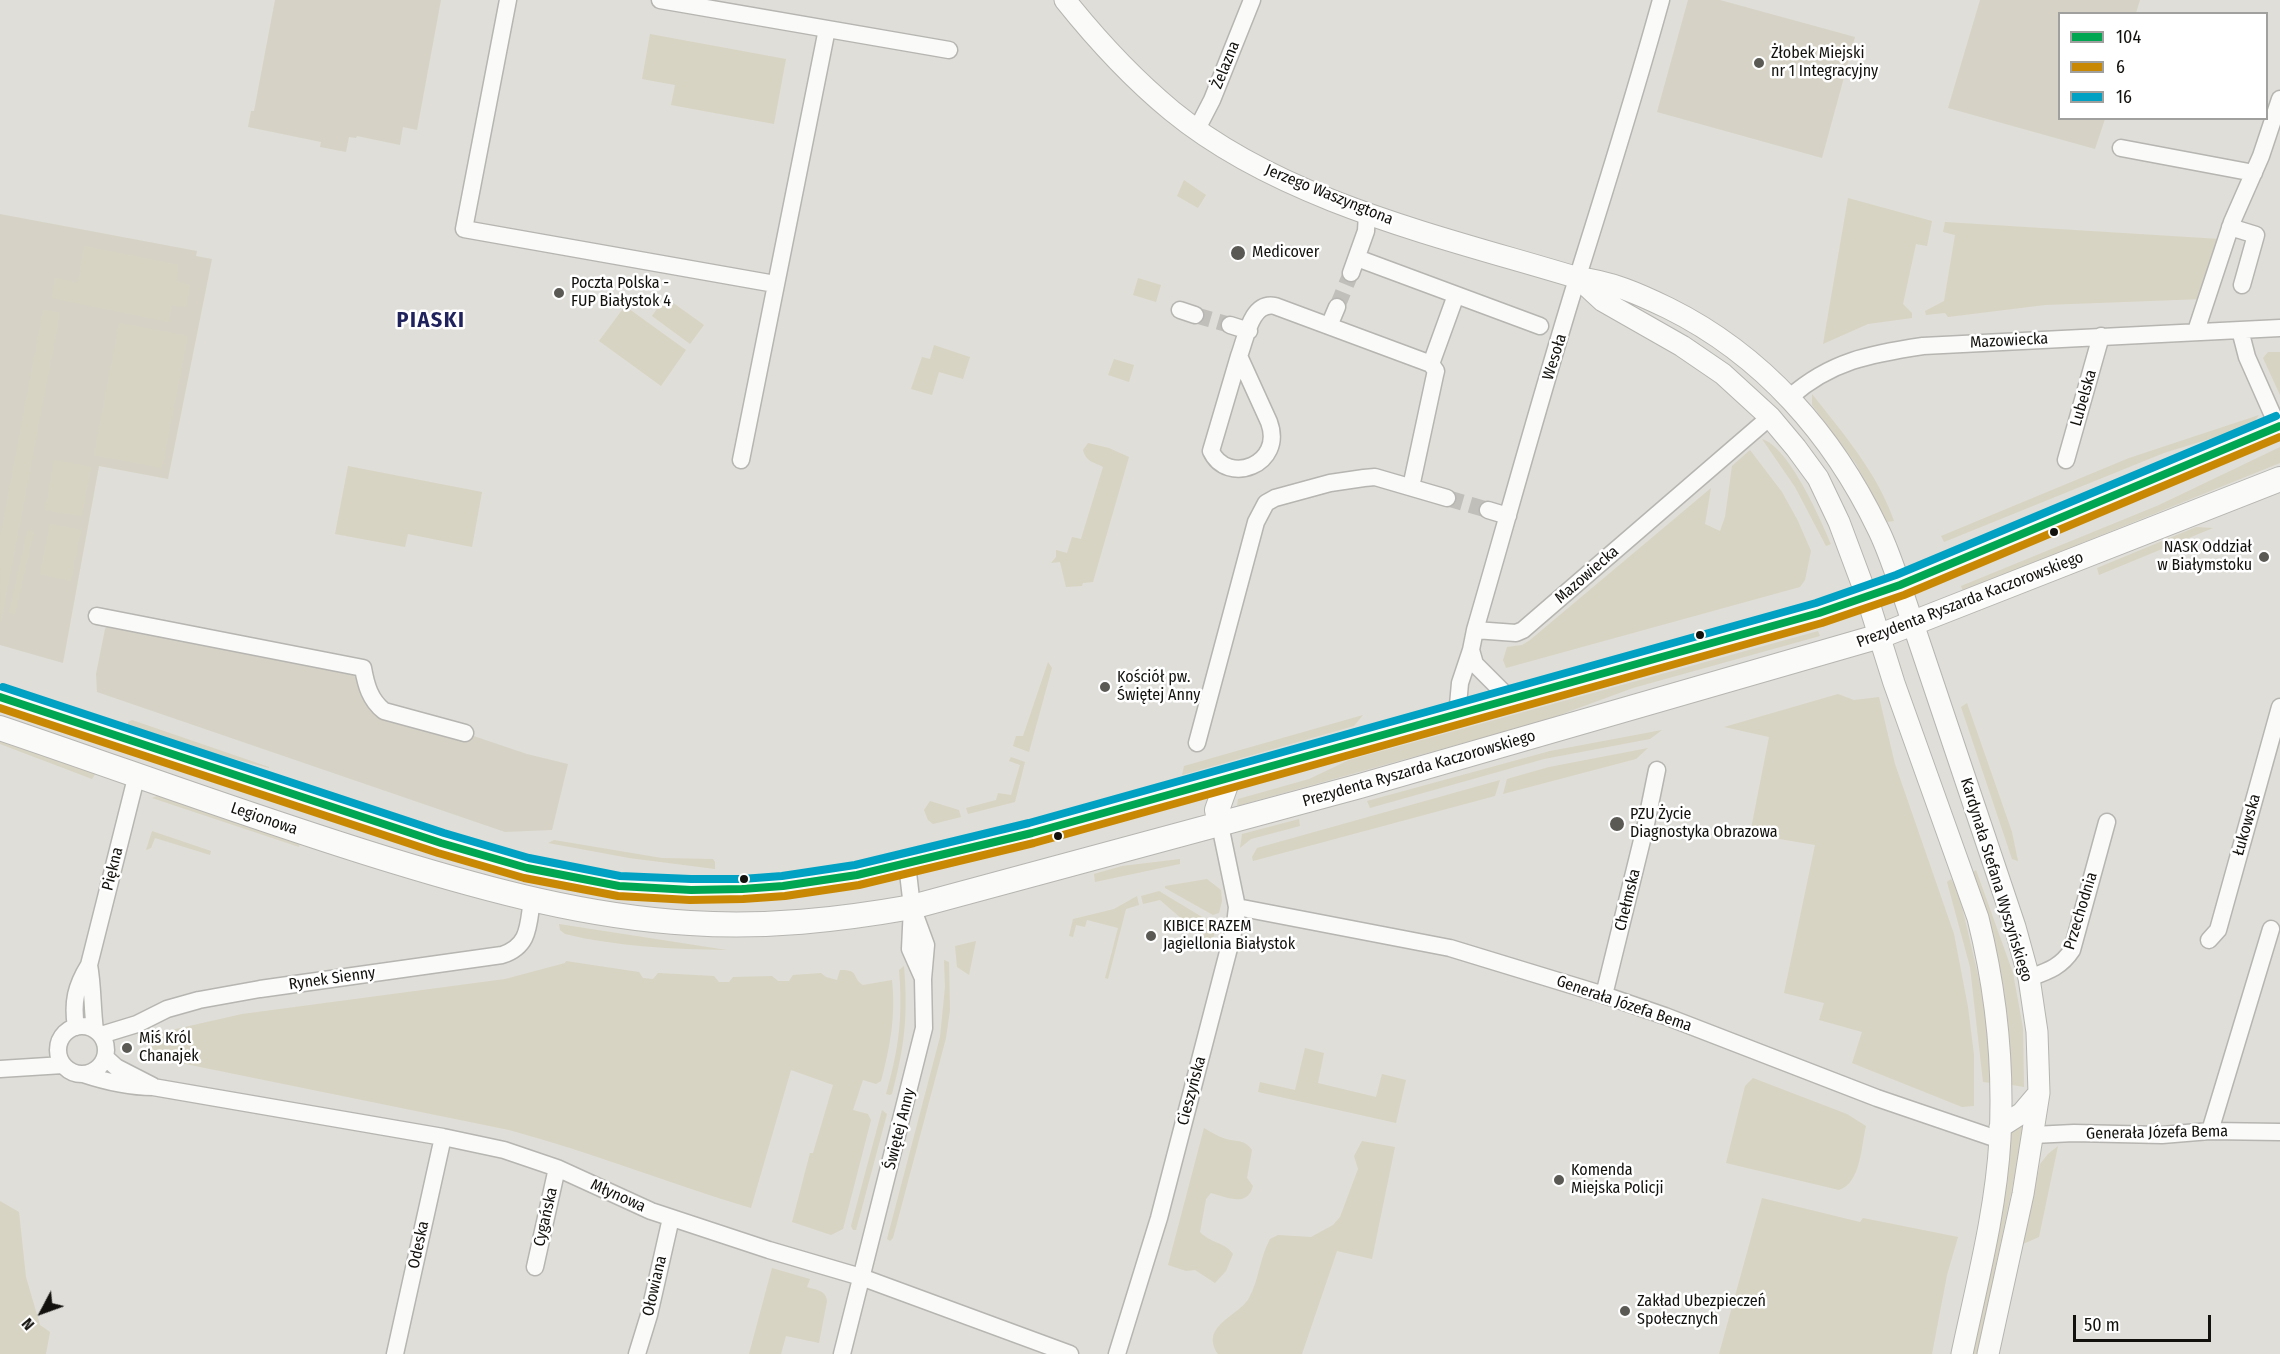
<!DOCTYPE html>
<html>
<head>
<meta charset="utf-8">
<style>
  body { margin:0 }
  #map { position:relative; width:2280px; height:1354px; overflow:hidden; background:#dfded8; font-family:"Fira Sans Condensed",sans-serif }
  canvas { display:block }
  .legend { position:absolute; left:2058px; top:12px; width:210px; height:108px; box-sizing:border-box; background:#fff; border:2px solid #a0a09e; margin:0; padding:8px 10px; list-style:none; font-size:18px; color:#12110d }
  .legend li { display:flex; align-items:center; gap:12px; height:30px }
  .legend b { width:30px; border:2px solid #a0a09e }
  .north { position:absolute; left:12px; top:1282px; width:60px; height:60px; -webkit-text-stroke:4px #fff; paint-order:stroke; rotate:229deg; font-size:16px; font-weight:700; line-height:24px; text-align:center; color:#12110d }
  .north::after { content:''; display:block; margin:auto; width:21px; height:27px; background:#12110d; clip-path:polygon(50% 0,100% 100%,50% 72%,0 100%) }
  .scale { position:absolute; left:2073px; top:1315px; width:138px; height:27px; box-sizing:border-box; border:3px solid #12110d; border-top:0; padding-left:8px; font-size:18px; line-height:21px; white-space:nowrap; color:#12110d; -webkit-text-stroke:4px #fff; paint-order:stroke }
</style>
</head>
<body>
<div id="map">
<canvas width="2280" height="1354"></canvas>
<ul class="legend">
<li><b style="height:8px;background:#00a651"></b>104</li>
<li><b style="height:8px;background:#c98803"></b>6</li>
<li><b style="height:8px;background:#01a1c4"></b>16</li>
</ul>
<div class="north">N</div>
<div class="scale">50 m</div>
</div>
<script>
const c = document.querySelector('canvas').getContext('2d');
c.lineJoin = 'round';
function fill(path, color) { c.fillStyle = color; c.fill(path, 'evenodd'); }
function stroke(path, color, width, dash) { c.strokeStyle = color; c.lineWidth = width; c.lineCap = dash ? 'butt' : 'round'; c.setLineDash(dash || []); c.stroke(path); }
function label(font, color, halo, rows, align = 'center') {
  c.font = font + ' "Fira Sans Condensed",sans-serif'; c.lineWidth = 5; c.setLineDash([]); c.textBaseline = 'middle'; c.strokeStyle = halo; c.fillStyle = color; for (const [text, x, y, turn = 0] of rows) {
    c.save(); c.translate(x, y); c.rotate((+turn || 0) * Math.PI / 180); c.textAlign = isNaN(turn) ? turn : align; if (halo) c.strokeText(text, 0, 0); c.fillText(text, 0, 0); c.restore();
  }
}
fill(new Path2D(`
  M275,0H441L417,130L403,127L400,145L357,136L356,138L349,137L346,152L320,147L321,142L248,127L251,111H254Z
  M1688,0H1720L1855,37L1822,158L1657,112Z
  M1980,0H2140L2136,13L2060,14V118L2105,119L2095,149L1948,108Z
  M0,214L197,251L196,256L212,259L168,479L99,466L63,663L0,645Z
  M108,625L353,669L360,681L367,700L527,754L568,764L552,830L505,832L97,692L96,674L105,629Z`), '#d6d3c6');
fill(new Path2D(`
  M650,34L786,59L774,124L671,105L675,85L642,79Z
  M1184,180L1206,195L1198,208L1177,196Z
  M1848,198L1932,221L1927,246L1916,244L1903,304L1912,313V318L1868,324L1823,344Z
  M1945,222L2220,239L2203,299L2045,305L1948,317L1945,313L1926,315L1925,311L1944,301L1955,235L1943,232Z
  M84,246L179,265L176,281L190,285L186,307L172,305L169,322L52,298L55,278L78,283Z
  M1138,278L1161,285L1156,302L1133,295Z
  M665,297L704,325L690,344L652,316Z
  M625,306L686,350L661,386L599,341Z
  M43,310L60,313L1,623L0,538Z
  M119,323L188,336L162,468L94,455Z
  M934,345L970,357L963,379L939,372L932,395L911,389L922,357L930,359Z
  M2268,352H2280V395L2263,358Z
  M1114,359L1134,365L1129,382L1108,375Z
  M1812,394C1843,433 1878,474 1894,521L1887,522L1856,464L1812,405Z
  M2259,415L2252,425L2245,428L2164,453L1944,542L1941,536L2129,458Z
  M1762,439C1789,447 1820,518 1831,544L1826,546L1795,487Z
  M1088,443L1109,448L1129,457L1093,582L1083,583L1082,586L1066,587L1060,562L1051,563L1056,557V550L1067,553L1072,537L1081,539L1103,467C1094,462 1086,462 1083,450Z
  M2280,447V463L1963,591L1961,586L2159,505Z
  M1750,450L1782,492L1798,521L1811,551L1805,580L1800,587L1506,668L1503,660L1507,647L1522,645L1530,640L1711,488L1705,524L1720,531L1725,517L1732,466Z
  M54,460L91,467L82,516L45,510Z
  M348,466L482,492L472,547L408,534L405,547L335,534Z
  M50,524L81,530L71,581L40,574Z
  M2196,527L2213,528L2099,575L2097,568Z
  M27,531L34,532L15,614L9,612Z
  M1818,631L1820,636L1633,688L1546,720L1237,806L1238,799L1309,779L1349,760Z
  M1048,662L1052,668L1029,752L1013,746L1016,736H1023Z
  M1838,694L1854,700L1879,697L1895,764L1954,934L1968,1007L1974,1055V1106L1962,1107L1852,1063L1862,1032L1819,1020L1824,1003L1784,993L1815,845L1750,834L1769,737L1724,727Z
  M1967,703L2012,832L2018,861L2012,859L1961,707Z
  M1363,715L1354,726L1182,775L1184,766Z
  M132,720L269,767V768L223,756L128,725V722Z
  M1662,730L1650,739L1544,759L1370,808L1367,801L1550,751Z
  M0,739L96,773L92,779L0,744Z
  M1648,748L1636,759L1503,794L1507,779L1549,767Z
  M1011,757L1025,762L1015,802L968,814L966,808L996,800L998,793L1011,795L1020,765L1009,761Z
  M1500,780L1495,796L1253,861L1252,857L1257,848Z
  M159,795L300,842L299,847L152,798Z
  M930,801L959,810L961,817L933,824L928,820L924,810Z
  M1299,819L1300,826L1251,839L1240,848L1242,834Z
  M152,831L211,851L210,855L155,838L151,848L146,850Z
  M554,840L662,858L713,859L715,862V869L629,858L548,843Z
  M1180,859V864L1095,882L1094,874L1122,866Z
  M1976,870L2013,973L2023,1028L2024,1087L2012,1085L2004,989L1991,931L1973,872Z
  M1207,879L1221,890L1222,901L1219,913L1213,915L1165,888V886Z
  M1951,879L1958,890L1984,1000L1991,1083L1983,1082L1970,967L1947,882Z
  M1159,891L1217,926L1211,944L1160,900L1143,904L1141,896Z
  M1137,896L1139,905L1126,909L1108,979L1105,978L1118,928L1087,920L1085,927L1076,925L1073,937L1069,936L1073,919L1114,909Z
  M559,924L727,950C673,949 618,947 565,934L560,930Z
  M976,941L969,975L957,967L955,946Z
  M944,960L949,962L950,1010L946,1038L893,1238L890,1241L887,1239L940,1037L945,987Z
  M566,961L639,972L643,978L653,979L658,973L714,976L719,982H729L733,977L772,976L778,981H789L793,975L821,973L826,977L837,980L840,970C861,970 851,978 863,985L892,980C896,1016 890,1047 881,1081L876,1084L863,1080L853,1110L868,1114L871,1120L843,1229L831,1235L792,1222L810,1153H813L833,1085L791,1070L751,1208C670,1184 591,1152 509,1130L156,1058L148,1039L167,1031L242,1014L505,979L565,963Z
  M904,966C908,1016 905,1045 892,1094L890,1095L886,1094C899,1049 903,1016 899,970Z
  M1305,1048L1324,1053L1318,1083L1376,1097L1382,1074L1406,1080L1396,1123L1258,1092L1260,1082L1295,1090Z
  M1753,1078L1847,1114L1866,1126C1861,1146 1861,1183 1839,1190L1726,1163L1745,1086Z
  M882,1110L887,1114L856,1230H853L851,1226Z
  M2023,1123L2020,1151L1977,1354H1971L2009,1130Z
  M1204,1128C1211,1132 1219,1137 1226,1139C1238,1142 1244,1139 1252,1150L1247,1178L1253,1186C1247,1208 1227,1197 1211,1193L1206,1199L1200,1232C1210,1243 1225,1242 1233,1254L1226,1271L1215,1283L1195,1270L1186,1271L1168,1265Z
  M1362,1141L1395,1147L1372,1259L1337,1251L1302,1354H1218C1199,1326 1239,1316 1249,1298C1259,1280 1260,1257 1270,1239L1278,1235L1311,1237L1333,1225L1340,1217L1358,1169L1354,1156Z
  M2058,1146L2039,1237L2023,1244L2040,1164L2048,1154Z
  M1762,1198L1860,1222L1863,1218L1958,1237L1947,1275L1932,1354H1719Z
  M0,1201L19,1212L26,1277L40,1325L50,1332L46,1354H0Z
  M772,1268L810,1279L807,1287C816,1290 826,1290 827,1301L819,1343L786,1336L781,1354H749Z`), '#d8d4c3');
stroke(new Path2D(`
  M1337,307L1351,273
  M1195,315L1230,325
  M1447,498L1488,510`), '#c0bfba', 16, [16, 8]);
const minor = new Path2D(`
  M508,0L464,229L775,284
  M660,0L949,50
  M1197,129L1212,100L1252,0
  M2121,148L2254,173
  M2230,227L2256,235L2242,285
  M1357,258L1540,326
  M1351,273L1366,231L1367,213
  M1180,310L1195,315
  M1230,325L1249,331
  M1329,326L1337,307
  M2240,330L2247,357L2278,427
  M2196,331L2232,222L2261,156L2280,99
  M1239,356L1211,451C1227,486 1285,465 1269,422L1239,356C1246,338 1251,301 1275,306L1431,364L1436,371L1435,375L1411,487
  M1431,364L1456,295
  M1790,397C1831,361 1870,354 1923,346L2280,328
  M741,460L827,29
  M2066,460L2101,336
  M1488,510L1508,516
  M97,616L363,668C366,685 370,700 384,711L465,733
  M1475,630L1516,633L1523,630L1770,417
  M1471,650L1475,664L1511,700
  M1457,716L1460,683L1471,650L1475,630C1509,513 1541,395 1577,279C1606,187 1635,94 1661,0
  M1197,743L1256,522L1266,503L1275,498L1330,483L1364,478L1375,477L1447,498
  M907,864L912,907L910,949L922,976
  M1237,907L1450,948L1604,995L1665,1016L1877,1098L2000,1140
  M2209,940L2218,930L2280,707
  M89,965C93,986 92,1008 95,1030
  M2029,978C2048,971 2061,967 2072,950L2107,822
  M1604,995L1646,824L1657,770
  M58 1050a24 24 0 1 1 48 0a24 24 0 1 1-48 0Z
  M76,1027C72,1002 76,986 89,965L137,774
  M101,1035L137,1024L167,1009L199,1000L260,989L502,955C530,946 528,925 532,900
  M105,1057L116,1067L153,1086
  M0,1069L63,1065
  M83,1074C107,1082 128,1087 153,1087L443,1137L504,1150L557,1168L651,1211L769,1250L861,1277L1070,1354
  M2210,1131L2271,929
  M2033,1135L2074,1133L2162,1135L2210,1131L2280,1132
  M535,1267L557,1168
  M395,1354L443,1137
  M637,1354L649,1315L671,1218
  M842,1354L924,1028L923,979L926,945L912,907
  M1117,1354L1159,1218L1235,925L1237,907L1220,825`);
const tertiary = new Path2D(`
  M1065,0C1097,40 1132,78 1172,111C1283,202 1443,237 1578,278C1610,281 1639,294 1668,308C1763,355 1833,435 1878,529C1887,547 1893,566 1900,585L2015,927L2029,978L2037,1032L2039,1093L2023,1194L1988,1354
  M1578,278L1603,301L1682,346L1723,374L1770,417L1796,448L1818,478L1839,522L1867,597L1894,683L1978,918C1996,990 2004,1064 2000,1139C1996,1211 1977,1283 1962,1354
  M2000,1127L2022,1113L2039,1093`);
const secondary = new Path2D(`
  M0,697L441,843L527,868L619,886L691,890L742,889L783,886L857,875L1032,833L1819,613L1900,585L2280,426
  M0,728C130,772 259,820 390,860C488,890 587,917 690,923C766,928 838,920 912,907L1360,786L1880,636L2280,479
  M1220,825L1217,810L1228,779`);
stroke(minor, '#b6b5b1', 19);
stroke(tertiary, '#b6b5b1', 23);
stroke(secondary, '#b6b5b1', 26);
stroke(minor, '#fafaf9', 16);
stroke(tertiary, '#fafaf9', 21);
stroke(secondary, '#fafaf9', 24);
stroke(new Path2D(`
  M0,697L441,843L527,868L619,886L691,890L742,889L783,886L857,875L1032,833L1819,613L1900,585L2280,426`), '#00a651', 8);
stroke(new Path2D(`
  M0,708L438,853L524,878L618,896L690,900L743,899L785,896L859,885L1034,843L1822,623L1904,595L2280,437`), '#c98803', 8);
stroke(new Path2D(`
  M3,687L444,833L529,858L620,876L691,879H742L782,876L855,865L1029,823L1816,603L1896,575L2276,416`), '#01a1c4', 8);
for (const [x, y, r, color] of [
  [1759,63,6,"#5a5954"],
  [1238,253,8,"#5a5954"],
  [559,293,6,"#5a5954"],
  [2054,532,5,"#12110d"],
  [2264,557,6,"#5a5954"],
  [1700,635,5,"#12110d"],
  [1105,687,6,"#5a5954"],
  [1617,824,8,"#5a5954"],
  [1058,836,5,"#12110d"],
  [744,879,5,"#12110d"],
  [1151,936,6,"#5a5954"],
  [127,1048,6,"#5a5954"],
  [1559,1180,6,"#5a5954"],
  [1625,1311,6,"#5a5954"]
]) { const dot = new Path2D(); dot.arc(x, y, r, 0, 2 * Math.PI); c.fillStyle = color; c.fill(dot); stroke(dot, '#fff', 2); }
label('16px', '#12110d', '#fff', [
  ["Żłobek Miejski",1771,54],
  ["nr 1 Integracyjny",1771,72],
  ["Medicover",1252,253],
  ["Poczta Polska -",571,284],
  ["FUP Białystok 4",571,302],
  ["NASK Oddział",2252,548,"right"],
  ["w Białymstoku",2252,566,"right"],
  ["Kościół pw.",1117,678],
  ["Świętej Anny",1117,696],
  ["PZU Życie",1630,815],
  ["Diagnostyka Obrazowa",1630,833],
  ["KIBICE RAZEM",1163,927],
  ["Jagiellonia Białystok",1163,945],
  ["Miś Król",139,1039],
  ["Chanajek",139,1057],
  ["Komenda",1571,1171],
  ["Miejska Policji",1571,1189],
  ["Zakład Ubezpieczeń",1637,1302],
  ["Społecznych",1637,1320]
], 'left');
label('16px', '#12110d', '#fff', [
  ["Żelazna",1226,65,-68],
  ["Jerzego Waszyngtona",1329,195,22],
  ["Mazowiecka",2009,341,-3],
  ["Wesoła",1555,357,-73],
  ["Lubelska",2084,398,-74],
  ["Mazowiecka",1587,575,-41],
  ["Prezydenta Ryszarda Kaczorowskiego",1970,600,-21],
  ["Prezydenta Ryszarda Kaczorowskiego",1419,769,-16],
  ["Legionowa",264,819,19],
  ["Łukowska",2247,825,-74],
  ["Piękna",113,869,-76],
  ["Kardynała Stefana Wyszyńskiego",1996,880,73],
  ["Chełmska",1628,900,-76],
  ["Przechodnia",2081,911,-73],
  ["Rynek Sienny",332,979,-8],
  ["Generała Józefa Bema",1624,1004,19],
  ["Cieszyńska",1192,1091,-75],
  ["Świętej Anny",900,1129,-76],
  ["Generała Józefa Bema",2157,1133,-1],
  ["Młynowa",618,1196,24],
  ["Cygańska",546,1217,-77],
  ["Odeska",419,1245,-78],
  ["Ołowiana",655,1286,-77]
]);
c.letterSpacing = '1.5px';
label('bold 22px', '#1f225b', '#fff', [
  ["PIASKI",431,321]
]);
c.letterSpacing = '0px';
</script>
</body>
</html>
